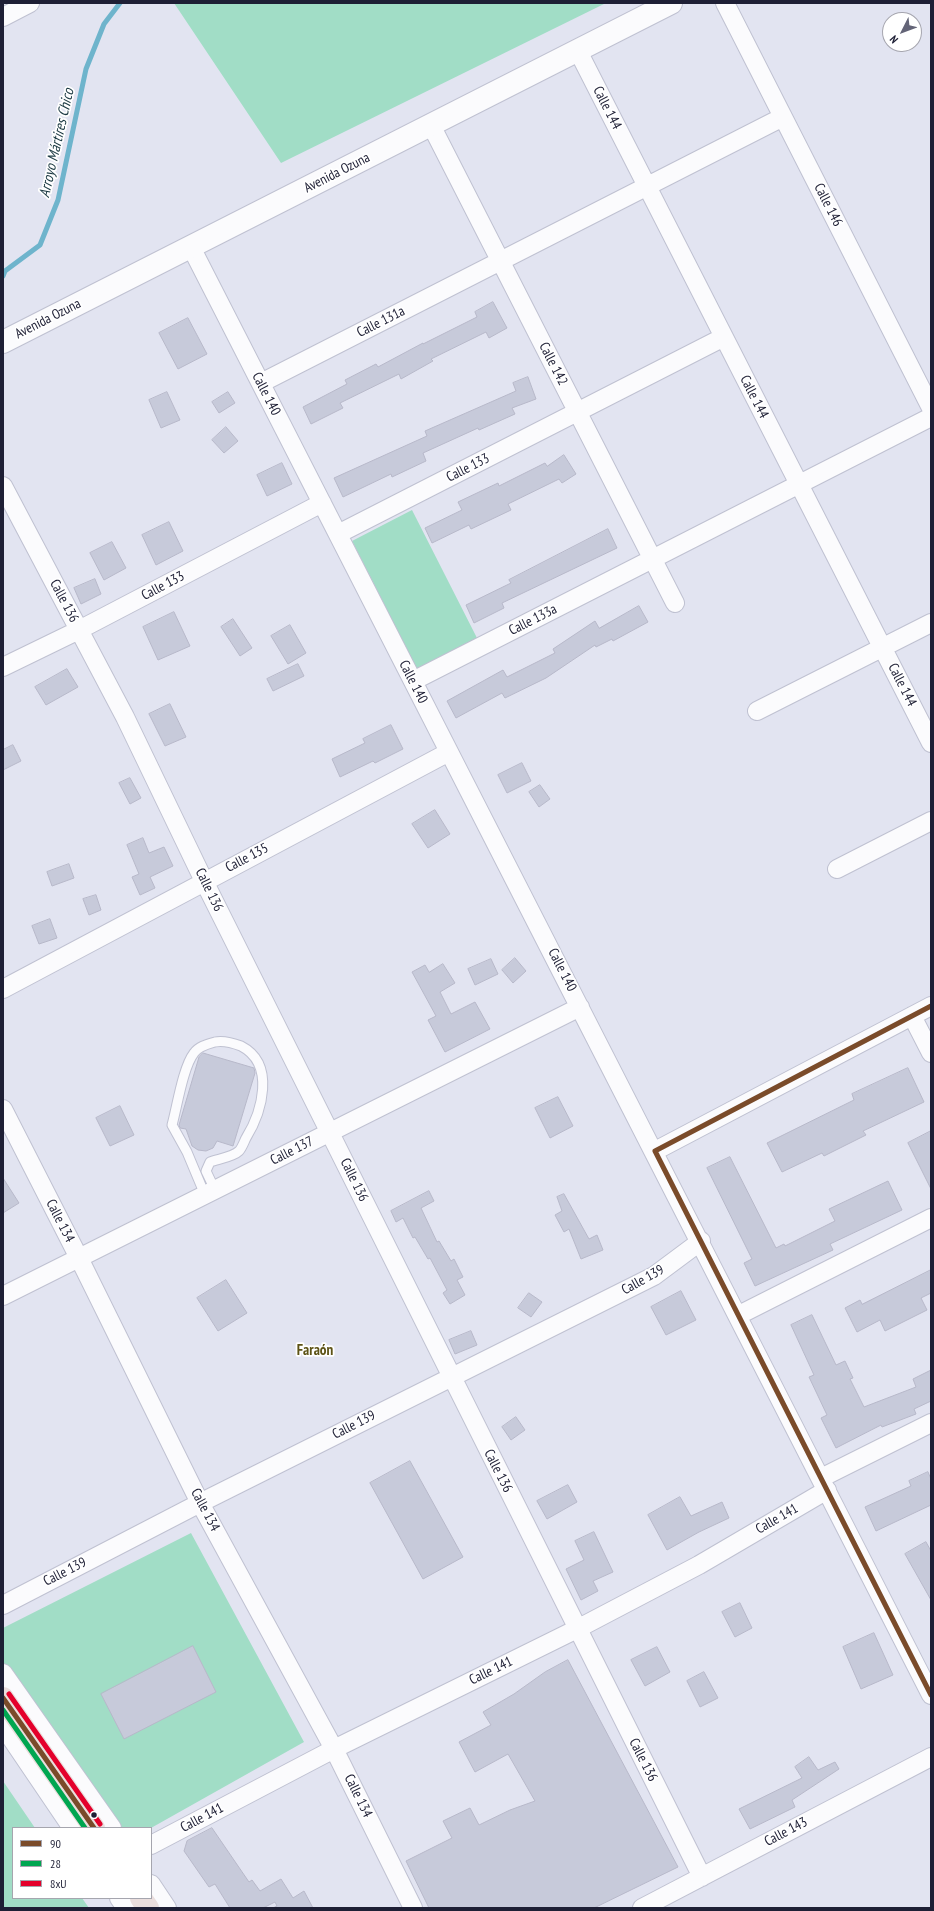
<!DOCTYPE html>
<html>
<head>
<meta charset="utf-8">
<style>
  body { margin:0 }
  #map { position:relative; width:934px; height:1911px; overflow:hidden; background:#e2e4f1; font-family:"PT Sans Narrow",sans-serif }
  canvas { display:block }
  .frame { position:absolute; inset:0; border:4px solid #1e1f35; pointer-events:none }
  .legend { position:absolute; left:12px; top:1827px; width:140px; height:72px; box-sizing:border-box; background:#fff; border:1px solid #a5a5ae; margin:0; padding:5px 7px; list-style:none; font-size:12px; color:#1e1f35 }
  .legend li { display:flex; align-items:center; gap:8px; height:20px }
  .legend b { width:20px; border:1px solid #a5a5ae }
  .north { position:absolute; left:882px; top:12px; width:40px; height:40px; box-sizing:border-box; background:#fff; border:1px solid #a5a5ae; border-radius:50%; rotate:228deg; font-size:11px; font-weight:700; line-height:16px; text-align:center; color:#1e1f35 }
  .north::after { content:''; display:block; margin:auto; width:14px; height:18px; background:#636477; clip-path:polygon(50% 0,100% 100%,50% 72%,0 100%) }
</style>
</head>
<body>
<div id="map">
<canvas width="934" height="1911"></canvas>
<div class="frame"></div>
<ul class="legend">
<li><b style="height:5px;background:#7a4b2a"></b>90</li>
<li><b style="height:5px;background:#00a651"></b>28</li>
<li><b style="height:5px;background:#e4002b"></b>8xU</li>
</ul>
<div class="north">N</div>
</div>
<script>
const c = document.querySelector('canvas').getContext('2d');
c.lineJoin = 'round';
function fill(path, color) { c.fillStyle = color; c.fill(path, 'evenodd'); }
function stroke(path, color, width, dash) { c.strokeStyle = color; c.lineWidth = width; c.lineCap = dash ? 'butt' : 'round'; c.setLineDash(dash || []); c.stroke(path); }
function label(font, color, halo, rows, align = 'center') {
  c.font = font + ' "PT Sans Narrow",sans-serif'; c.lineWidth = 3.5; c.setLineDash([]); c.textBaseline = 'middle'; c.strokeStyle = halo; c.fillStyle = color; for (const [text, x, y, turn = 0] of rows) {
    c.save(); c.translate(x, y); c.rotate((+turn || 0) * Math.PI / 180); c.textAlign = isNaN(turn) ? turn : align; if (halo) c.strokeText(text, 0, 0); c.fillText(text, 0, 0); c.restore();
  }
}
fill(new Path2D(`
  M174,3H606L281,163Z
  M412,510L477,638L417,669L352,541Z
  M191,1533L304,1742L151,1828H121L3,1664V1628Z
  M3,1781L35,1828H13V1898H82L89,1908H3Z`), '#a1ddc6');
stroke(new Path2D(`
  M3,276L5,271L40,245L58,200L86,69L104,24L120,3`), '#6eb4cc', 5);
const building = new Path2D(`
  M493,302L507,328L489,338L486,332L431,359L433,361L401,379L399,374L340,403L343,408L311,424L303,407L347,384L345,380L376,364L378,367L423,343V344L477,317L475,312Z
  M188,318L207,354L178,369L159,333Z
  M528,377L536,399L512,408L515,414L479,430L478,428L423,453L426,461L392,477L391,474L343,497L334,478L427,436L425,431L516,391L513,383Z
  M167,392L180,420L161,428L149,400Z
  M228,392L235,403L219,413L212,402Z
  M226,427L238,441L224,453L212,440Z
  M564,455L576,474L562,483L559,479L508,504L511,510L471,529L469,525L432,543L425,528L462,510L458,502L498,483L499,486L545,463L547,466Z
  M282,463L292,484L267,496L257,475Z
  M169,522L183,551L156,565L142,535Z
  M608,529L617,548L502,603L504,608L474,623L466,605L511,583L509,580Z
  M112,542L126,568L104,580L90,553Z
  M95,579L101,594L81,604L74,588Z
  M639,606L648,622L613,641L612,639L596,647L595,645L546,678L505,698L502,693L456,718L447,701L503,670L507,677L555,653L553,649L595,621L599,628Z
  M174,612L190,646L158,660L143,627Z
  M233,619L252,648L240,656L221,627Z
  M290,625L306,653L288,664L271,636Z
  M298,664L304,676L273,691L267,679Z
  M67,669L78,687L46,705L35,687Z
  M170,704L186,737L165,746L149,714Z
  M391,725L403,749L375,763L373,761L340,777L332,759L365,743L363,739Z
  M13,745L21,761L3,770V750Z
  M522,763L531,781L507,793L498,775Z
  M130,778L141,798L130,804L119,783Z
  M540,785L550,799L539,807L529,792Z
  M435,810L450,834L428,848L412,824Z
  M143,838L149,853L164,847L173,866L150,877L155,888L140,895L132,877L139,874L127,845Z
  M69,864L74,878L52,886L47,872Z
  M96,895L101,910L89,915L83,899Z
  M50,919L57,938L39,944L32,926Z
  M515,958L526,971L513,983L502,970Z
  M491,959L498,974L475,985L468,969Z
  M443,964L455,983L440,992L451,1014L475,1002L490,1029L445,1052L428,1020L436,1016L412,972L425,965L429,972Z
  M203,1053L254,1068L255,1073L233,1146L217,1141L213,1148L206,1151L198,1150L192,1146L186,1129L180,1128L179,1125L199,1057Z
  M908,1068L924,1102L863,1131L866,1135L824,1156L822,1153L782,1172L767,1143L854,1100L852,1094Z
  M558,1097L573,1126L550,1138L535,1108Z
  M120,1106L134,1135L110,1146L96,1118Z
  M931,1131V1189L908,1143Z
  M730,1157L776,1248L784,1244L785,1246L835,1221L829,1209L888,1181L902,1210L830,1244L833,1250L755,1286L744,1263L752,1259L707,1168Z
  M3,1178L19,1203L3,1213Z
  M429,1191L434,1201L421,1208L437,1242L439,1241L451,1261L454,1259L463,1277L457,1280L465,1295L450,1304L443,1293L447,1290L430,1258L428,1259L415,1237L413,1238L403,1218L396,1222L391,1211Z
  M564,1194L589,1239L597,1235L603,1250L581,1259L569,1229L564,1232L555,1215L562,1211L557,1197Z
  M931,1270V1293L921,1298L927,1310L885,1331L880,1320L857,1332L845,1308L860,1300L862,1304Z
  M226,1280L247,1313L218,1331L197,1298Z
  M681,1291L696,1320L666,1335L651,1307Z
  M529,1293L542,1302L531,1317L518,1308Z
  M812,1315L836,1365L845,1361L853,1378L850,1379L864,1407L916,1387L913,1379L931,1370V1401L914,1409L916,1414L882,1427L881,1425L836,1448L821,1418L827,1415L809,1377L814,1375L791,1325Z
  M471,1331L477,1345L455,1354L449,1340Z
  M516,1417L525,1430L511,1440L502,1427Z
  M410,1461L463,1557L423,1579L370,1483Z
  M928,1472L931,1479V1505L876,1531L865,1507L911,1486L909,1481Z
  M568,1485L577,1502L547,1519L537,1501Z
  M680,1497L691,1516L722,1502L729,1518L699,1532L667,1550L648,1515Z
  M594,1532L613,1572L593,1581L598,1591L581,1600L566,1569L584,1560L575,1541Z
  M926,1542L931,1551V1600L905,1554Z
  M740,1603L752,1628L735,1637L722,1612Z
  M874,1633L893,1675L861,1689L843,1647Z
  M193,1646L216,1692L124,1739L101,1694Z
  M657,1647L670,1672L645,1686L631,1660Z
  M568,1660L678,1867L594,1908H429L406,1861L452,1838L443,1821L470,1808L479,1825L510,1810L535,1801L508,1754L475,1772L459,1742L491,1725L483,1712L514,1694L545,1672Z
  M704,1672L718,1698L700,1707L687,1681Z
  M809,1757L818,1770L835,1762L839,1769L792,1800L795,1807L750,1829L739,1809L802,1778L795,1767Z
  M212,1828L249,1882L252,1880L260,1891L281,1879L293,1898L304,1891L313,1908H273L277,1906L275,1902L263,1908H230L215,1884L209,1887L184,1851L187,1841Z`);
fill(building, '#c7cada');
stroke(building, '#b7b8c9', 1);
const lane = new Path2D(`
  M205,1195L187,1152L172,1125C177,1107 183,1067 194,1053C199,1046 208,1044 215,1042C224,1040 233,1043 241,1046C276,1064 262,1112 246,1138C244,1142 242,1148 239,1151C233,1157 218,1159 210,1162L206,1171L215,1190`);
const street = new Path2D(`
  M725,3L931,408
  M3,17L30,3
  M578,51L931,743
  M431,125L675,603
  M191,247C438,729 686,1211 931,1695
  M261,383L783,117
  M3,486L125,717L204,881L702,1877
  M338,534L724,337
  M3,667L79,630L322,503
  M413,681L931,417
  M757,711L931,623
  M837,869L931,821
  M3,989L449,752
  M912,1016L931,1053
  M3,1109L79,1258L200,1503L334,1749L413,1908
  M655,1151L931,1006
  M3,1296L580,1007
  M739,1315L931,1218
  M821,1478L931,1423
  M3,1605L200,1503L654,1276L701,1241
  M3,1673L112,1828
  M3,1726L72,1828
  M151,1845L334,1749L577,1629L699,1565L827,1490
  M151,1884L167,1908
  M119,1898L126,1908
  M642,1908L931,1757`);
const secondary = new Path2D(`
  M3,342L671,3`);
const highway = new Path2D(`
  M3,1698L94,1828
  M141,1898L148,1908`);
stroke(lane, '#bfc1d1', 11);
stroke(street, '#bfc1d1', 20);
stroke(secondary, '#bfc1d1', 24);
stroke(highway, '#bfc0ca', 24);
stroke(lane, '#fbfbfd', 9);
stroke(street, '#fbfbfd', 18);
stroke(secondary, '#fbfbfd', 22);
stroke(highway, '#eadedd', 22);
stroke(new Path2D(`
  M655,1151L931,1695
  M655,1151L931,1006
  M3,1698L94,1828`), '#7a4b2a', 5);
stroke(new Path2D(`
  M3,1710L85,1828`), '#00a651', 5);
stroke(new Path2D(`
  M9,1694L100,1824`), '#e4002b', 5);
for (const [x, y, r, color] of [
  [94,1815,3.5,"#1e1f35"]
]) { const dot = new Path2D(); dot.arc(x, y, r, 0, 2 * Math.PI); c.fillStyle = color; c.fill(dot); stroke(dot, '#fff', 1.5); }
label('14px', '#1e1f35', '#fff', [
  ["Calle 144",607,108,63],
  ["Avenida Ozuna",337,173,-27],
  ["Calle 146",828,205,63],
  ["Avenida Ozuna",48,319,-27],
  ["Calle 131a",381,322,-27],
  ["Calle 142",553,364,63],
  ["Calle 140",266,394,63],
  ["Calle 144",754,397,63],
  ["Calle 133",468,468,-27],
  ["Calle 133",163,586,-28],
  ["Calle 136",64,601,62],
  ["Calle 133a",533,620,-27],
  ["Calle 140",413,682,63],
  ["Calle 144",902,685,63],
  ["Calle 135",247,858,-28],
  ["Calle 136",209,890,64],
  ["Calle 140",562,970,63],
  ["Calle 137",292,1151,-27],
  ["Calle 136",354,1180,64],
  ["Calle 134",60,1221,63],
  ["Calle 139",643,1280,-29],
  ["Calle 139",354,1425,-27],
  ["Calle 136",498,1471,63],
  ["Calle 134",205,1510,62],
  ["Calle 141",777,1519,-30],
  ["Calle 139",65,1572,-27],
  ["Calle 141",491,1671,-26],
  ["Calle 136",643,1760,63],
  ["Calle 134",358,1796,64],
  ["Calle 141",202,1818,-28],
  ["Calle 143",786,1832,-28]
]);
label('italic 15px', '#1b3942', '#fff', [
  ["Arroyo Mártires Chico",57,143,-77]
]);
label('bold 15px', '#5d5316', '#fff', [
  ["Faraón",315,1351]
]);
</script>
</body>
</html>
